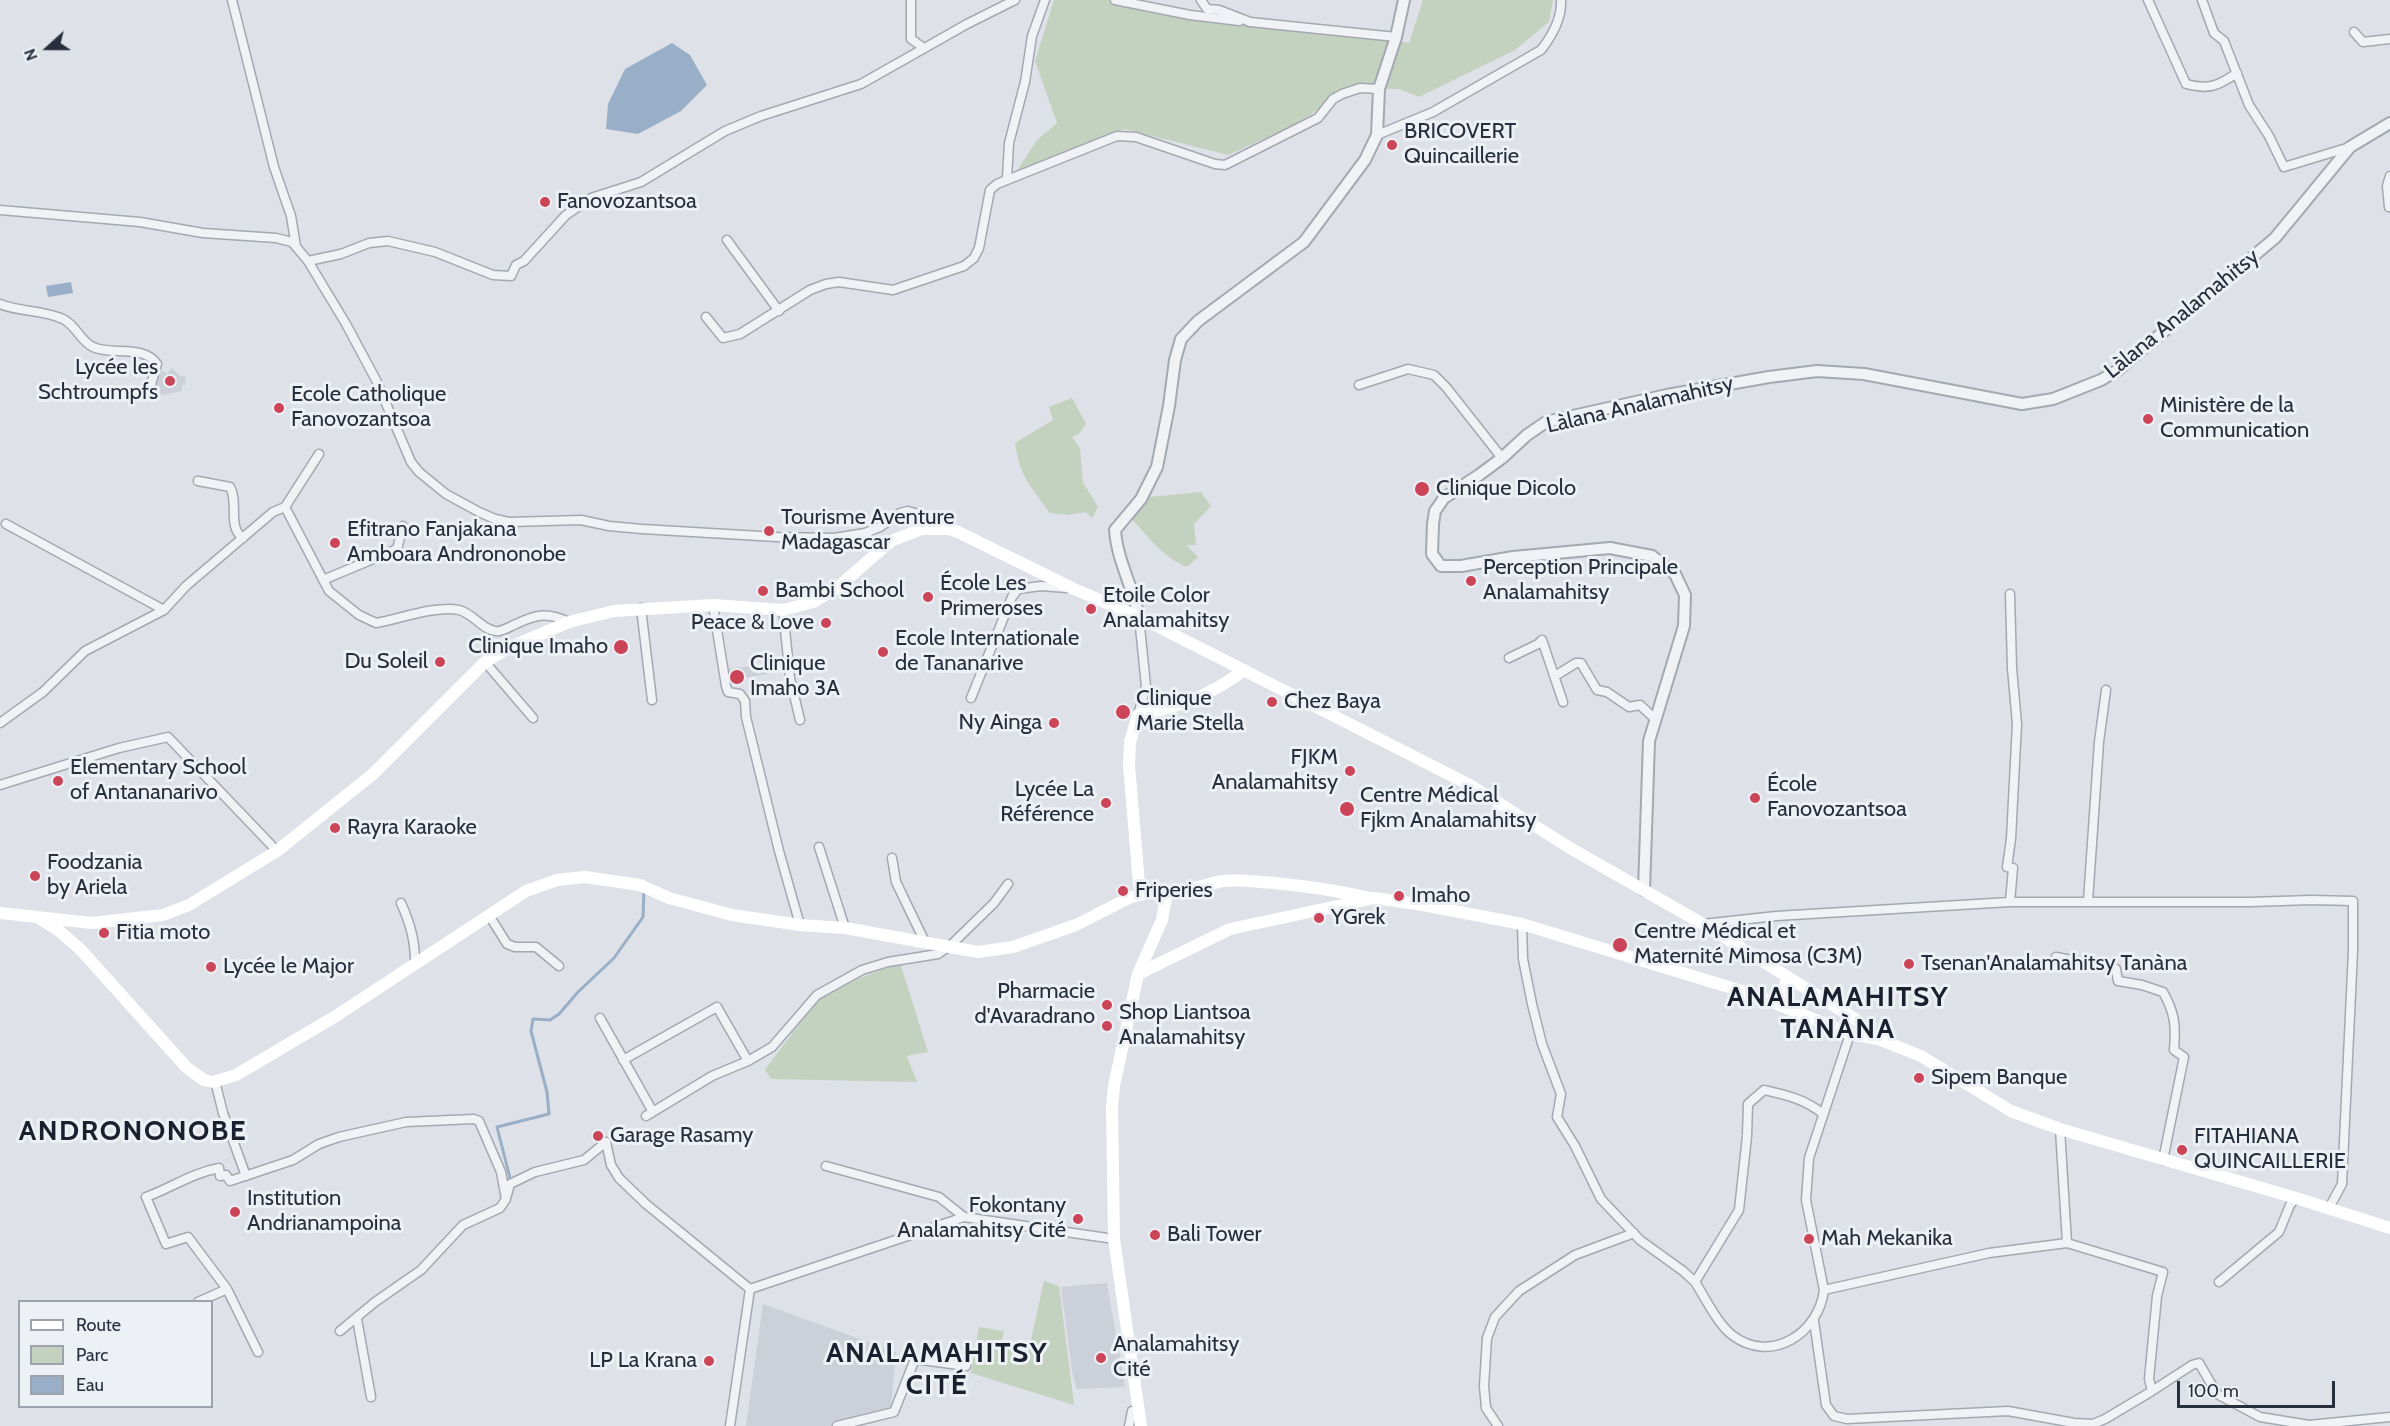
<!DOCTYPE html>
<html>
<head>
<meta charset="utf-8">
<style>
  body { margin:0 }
  #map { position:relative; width:2390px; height:1426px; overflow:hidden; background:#dee1e7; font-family:Cabin,sans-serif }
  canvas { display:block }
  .legend { position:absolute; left:18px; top:1300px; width:195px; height:108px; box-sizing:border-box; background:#edf0f5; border:2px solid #9ea3ab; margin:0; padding:8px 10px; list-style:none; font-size:18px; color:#272f3d }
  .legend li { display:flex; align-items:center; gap:12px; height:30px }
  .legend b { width:30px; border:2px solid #9ea3ab }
  .north { position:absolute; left:18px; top:18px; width:60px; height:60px; -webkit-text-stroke:4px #edf0f5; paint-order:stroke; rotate:249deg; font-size:16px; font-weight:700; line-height:24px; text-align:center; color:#272f3d }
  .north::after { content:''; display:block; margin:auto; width:21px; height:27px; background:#272f3d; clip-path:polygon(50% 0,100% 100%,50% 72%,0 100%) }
  .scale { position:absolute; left:2177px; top:1381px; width:158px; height:27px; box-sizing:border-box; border:3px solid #272f3d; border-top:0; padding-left:8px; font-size:18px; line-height:21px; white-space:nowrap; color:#272f3d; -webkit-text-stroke:4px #edf0f5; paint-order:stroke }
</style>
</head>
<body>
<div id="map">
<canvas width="2390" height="1426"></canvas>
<ul class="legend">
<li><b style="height:8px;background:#fff"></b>Route</li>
<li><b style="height:16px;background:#c3d1bf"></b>Parc</li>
<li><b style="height:16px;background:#99afc7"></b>Eau</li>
</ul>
<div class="north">N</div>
<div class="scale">100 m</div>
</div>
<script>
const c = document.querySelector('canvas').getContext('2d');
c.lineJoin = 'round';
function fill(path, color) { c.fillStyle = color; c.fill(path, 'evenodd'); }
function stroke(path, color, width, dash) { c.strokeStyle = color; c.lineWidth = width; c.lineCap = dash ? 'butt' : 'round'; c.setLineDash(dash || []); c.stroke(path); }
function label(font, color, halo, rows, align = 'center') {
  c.font = font + ' Cabin,sans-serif'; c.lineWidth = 6; c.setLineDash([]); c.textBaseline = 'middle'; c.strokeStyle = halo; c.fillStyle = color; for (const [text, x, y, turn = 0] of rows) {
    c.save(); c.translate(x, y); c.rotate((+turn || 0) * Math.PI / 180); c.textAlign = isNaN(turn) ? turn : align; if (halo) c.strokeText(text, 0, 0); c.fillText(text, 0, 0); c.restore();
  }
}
fill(new Path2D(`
  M172,368L180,376H185L186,385H182V391L162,395L156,392L157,380L162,370L167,374Z
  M768,665L771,673L727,681L724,669Z
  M1107,1283L1125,1387L1077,1389L1072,1372L1061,1287Z
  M763,1304L896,1352L890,1416L840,1426H746Z`), '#ccd0d9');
fill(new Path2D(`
  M1054,0H1117L1211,20L1303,27L1409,43L1423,0H1553L1549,22L1515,50L1419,97L1399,89L1353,88L1292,126L1228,155L1124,129L1016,172L1037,140L1057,123L1035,61Z
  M1072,398L1086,424L1079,434L1072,437L1080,448L1083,482L1098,507L1092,518L1086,512L1067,515L1050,513C1031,486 1020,478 1015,443L1053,420L1049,407Z
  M1201,492L1211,506L1194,524L1196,545H1186L1198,557L1187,567C1164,558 1148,537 1132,519L1149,497Z
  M900,963L928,1052L907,1056L917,1082L771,1079L765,1070L817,1000L857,979Z
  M1044,1281L1059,1286L1074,1405L971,1373L979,1327L1004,1331L1000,1347L1028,1354Z`), '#c3d1bf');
fill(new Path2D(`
  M672,43L690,55L707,85L681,111L638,134L606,129L608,104L625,69Z
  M71,282L73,293L48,297L46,286Z`), '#99afc7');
stroke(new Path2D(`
  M510,1178L497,1127L549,1114L547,1092L531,1031L533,1019L550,1020L559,1014L578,992L614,958L643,917L644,890`), '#99afc7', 3);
const minor = new Path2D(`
  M232,0L274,167L291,216L296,246
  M911,0V39L924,48
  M1115,0L1190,15L1239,21
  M1201,0L1207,9L1219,10L1250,22L1396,37
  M2148,0L2186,84C2209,90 2218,86 2237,73
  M2202,0L2214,33L2224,41L2249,105L2269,136L2284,167L2350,147
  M2354,32L2363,42L2390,39
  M1377,135L1433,112L1541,50C1552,36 1562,19 1561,0
  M1007,178L1009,143L1025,82L1032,36L1045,0
  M2389,207L2387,186L2390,176
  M0,210L140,222L203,233L276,238L292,242L308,261L346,324L376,380L411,462L419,472L446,494L479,512L495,519L509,522L581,520L609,526L642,529L777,537L834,538L865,533L880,527L900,513L908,511L922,515L939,528
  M727,240L779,311
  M308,261L341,254L369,243L388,241L435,252L493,275L511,276L516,265L524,261L566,215L591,198L641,182L725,131L761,116L861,84L967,24L1015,0
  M0,304C20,312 43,310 63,319C76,325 80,341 93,347C112,356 143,344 157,364L149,391
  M706,317L723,338L740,334L810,290L826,284L839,282L893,290L964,266L974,258L979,248L990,190L997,184L1117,136L1136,137L1215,164L1225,165L1318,118L1333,99L1342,94L1360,88L1379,89
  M1359,385L1408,369L1434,375L1446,387L1502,458
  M198,481L230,487C239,503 227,527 243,538
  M285,507L329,591L359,615L376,623C399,619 437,605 459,610C473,613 485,633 499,631C505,630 511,626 516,624C537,614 548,612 569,622
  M6,524L164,610
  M323,580L397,549L403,526
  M2010,594L2012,668L2017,724L2011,839L2007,867L2013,868L2010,902
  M713,605L726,686L728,692L740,694L745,701L746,717L779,851L800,925
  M641,608L652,700
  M783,610L790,678L800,720
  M1509,658L1538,644L1542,640L1563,702
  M485,662L533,718
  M1555,676L1576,663H1581L1597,690L1607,692L1629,707L1640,705L1654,718
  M971,698L1012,597L1018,589L1041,586L1067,588
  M1138,715L1146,686L1139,617
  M0,723L43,692L85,651L164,610L186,586L273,512L285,507L319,454
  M0,785L119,748L168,737L277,851
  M819,847L845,928
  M892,858L896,882L924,940
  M2088,901L2099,742L2106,690
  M401,903C410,923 415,940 415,962
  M489,915L507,944L515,947H536L559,966
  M1522,924L1523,959L1532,1004L1542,1044L1561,1094L1557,1117L1575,1146L1601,1199L1640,1240L1683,1271L1695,1282
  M1703,924L1776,916L2010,902H2250L2311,900L2353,901V951L2342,1184L2329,1208
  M2056,957L2116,969L2118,981L2142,985L2163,992C2175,1013 2176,1026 2174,1050L2184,1057L2163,1160
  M600,1018L653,1112
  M1850,1034L1809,1158L1806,1200L1824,1290L1989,1253L2067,1243L2060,1129
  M623,1060L717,1007L748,1061
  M215,1081L223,1113L246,1176
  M1823,1114C1805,1099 1786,1095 1764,1090L1748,1104L1747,1136L1739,1210L1695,1282C1706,1299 1717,1323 1732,1335C1771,1365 1819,1333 1824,1290
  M646,1116L712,1076L748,1061L772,1047L817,995L862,970L888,962L938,954L951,945L994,903L1008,884
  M826,1166L939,1197L964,1217
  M507,1195L510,1184L535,1172L584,1160L606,1142L611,1165L619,1178L646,1204L750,1289
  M2219,1282L2279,1232L2290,1205L2296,1198
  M227,1289L258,1352
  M198,1302L227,1289L188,1237L166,1244L146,1197C171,1188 192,1173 219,1168L220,1176L226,1175L230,1181L293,1160L319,1144L339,1137L406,1122L474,1119L479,1121L501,1172L506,1199L500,1208L463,1225L421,1270L375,1302L340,1331
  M357,1319L371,1397
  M1814,1321L1826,1405L1834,1416L1847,1419L2008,1411L2074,1423L2093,1424L2105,1419L2152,1391L2149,1379L2157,1296L2163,1272L2067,1243
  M2152,1391L2192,1365L2199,1363L2217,1394L2260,1417L2309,1425L2390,1417
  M730,1426L750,1289L964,1217L1114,1239
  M837,1426L894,1412L915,1359L966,1366
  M1129,1426L1132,1411H1138
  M1498,1426L1486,1408L1484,1386L1487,1338L1495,1317L1519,1291L1575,1255L1634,1233`);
const tertiary = new Path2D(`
  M1139,617C1133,587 1117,560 1115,530L1141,499L1157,467L1169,406L1175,360L1181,339L1198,321L1304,242L1365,160L1377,135L1379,89L1396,37L1404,0
  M1644,890L1649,741L1684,626L1685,595L1675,574L1652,556L1610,548L1513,557L1461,566H1441L1432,554L1433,524L1435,511L1444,498L1479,475L1502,458L1527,435L1546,422L1667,395L1769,377L1817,371L1864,374L2022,404L2053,399L2101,380L2118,370L2275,238L2350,147L2390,123`);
stroke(minor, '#a3a8b1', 11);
stroke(tertiary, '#a3a8b1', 14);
stroke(minor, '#f0f2f5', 8);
stroke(tertiary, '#f0f2f5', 10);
stroke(new Path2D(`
  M1244,670C1212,695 1178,707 1138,715L1130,742L1129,765L1139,884C1153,905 1203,884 1223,881C1240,879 1257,882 1274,883C1307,886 1338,891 1371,898
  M0,913L92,923L163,915L189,905L277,851L373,774L485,662L508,648L569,622L614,611L713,605L783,610L813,602L837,588L891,541L922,529H949L958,532L1074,589L1139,617L1470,785L1570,848L1703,924L1855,1019L1878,1039
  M40,919L58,930L80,949L187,1068L204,1080L213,1082L236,1075L336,1016L526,891L557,880L585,877L640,885L669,898L732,915L800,925L845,928L978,952L1013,947L1076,925L1131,897L1149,893
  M1138,974L1230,929L1375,898L1423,905L1522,924L1755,995L1850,1034L1878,1039L1921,1056L2011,1111L2060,1129L2296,1198L2390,1228
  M1778,1004L1788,977
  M1141,1426L1114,1239L1112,1106L1114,1086L1138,974L1162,920L1167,893`), '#fff', 12);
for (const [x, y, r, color] of [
  [1392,145,6,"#cb4457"],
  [545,202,6,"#cb4457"],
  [170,381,6,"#cb4457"],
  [279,408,6,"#cb4457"],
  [2148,419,6,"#cb4457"],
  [1422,489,8,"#cb4457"],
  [769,531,6,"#cb4457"],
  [335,543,6,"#cb4457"],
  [1471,581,6,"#cb4457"],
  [763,591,6,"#cb4457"],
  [928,597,6,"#cb4457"],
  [1091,609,6,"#cb4457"],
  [826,623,6,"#cb4457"],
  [621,647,8,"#cb4457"],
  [883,652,6,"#cb4457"],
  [440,662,6,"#cb4457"],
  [737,677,8,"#cb4457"],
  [1272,702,6,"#cb4457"],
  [1123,712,8,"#cb4457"],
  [1054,723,6,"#cb4457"],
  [1350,771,6,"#cb4457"],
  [58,781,6,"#cb4457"],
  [1755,798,6,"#cb4457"],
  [1106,803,6,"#cb4457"],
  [1347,809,8,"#cb4457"],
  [335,828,6,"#cb4457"],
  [35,876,6,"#cb4457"],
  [1123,891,6,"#cb4457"],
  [1399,896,6,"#cb4457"],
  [1319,918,6,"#cb4457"],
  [104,933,6,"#cb4457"],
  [1620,945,8,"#cb4457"],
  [1909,964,6,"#cb4457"],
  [211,967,6,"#cb4457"],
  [1107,1005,6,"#cb4457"],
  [1107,1026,6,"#cb4457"],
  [1919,1078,6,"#cb4457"],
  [598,1136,6,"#cb4457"],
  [2182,1150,6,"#cb4457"],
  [235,1212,6,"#cb4457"],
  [1078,1219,6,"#cb4457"],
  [1155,1235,6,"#cb4457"],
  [1809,1239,6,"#cb4457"],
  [1101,1358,6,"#cb4457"],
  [709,1361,6,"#cb4457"]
]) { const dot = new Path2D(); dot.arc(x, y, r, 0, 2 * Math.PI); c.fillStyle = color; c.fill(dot); stroke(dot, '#edf0f5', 2); }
label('22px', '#272f3d', '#edf0f5', [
  ["BRICOVERT",1404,132],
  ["Quincaillerie",1404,157],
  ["Fanovozantsoa",557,202],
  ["Lycée les",158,368,"right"],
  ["Schtroumpfs",158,393,"right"],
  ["Ecole Catholique",291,395],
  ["Fanovozantsoa",291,420],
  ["Ministère de la",2160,406],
  ["Communication",2160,431],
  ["Clinique Dicolo",1436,489],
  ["Tourisme Aventure",781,518],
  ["Madagascar",781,543],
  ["Efitrano Fanjakana",347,530],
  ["Amboara Andrononobe",347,555],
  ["Perception Principale",1483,568],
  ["Analamahitsy",1483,593],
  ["École Les",940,584],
  ["Primeroses",940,609],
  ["Bambi School",775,591],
  ["Etoile Color",1103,596],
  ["Analamahitsy",1103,621],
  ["Peace & Love",814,623,"right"],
  ["Ecole Internationale",895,639],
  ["de Tananarive",895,664],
  ["Clinique Imaho",608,647,"right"],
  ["Du Soleil",428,662,"right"],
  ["Clinique",750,664],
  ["Imaho 3A",750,689],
  ["Clinique",1136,699],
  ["Marie Stella",1136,724],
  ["Chez Baya",1284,702],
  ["Ny Ainga",1042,723,"right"],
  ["FJKM",1338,758,"right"],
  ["Analamahitsy",1338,783,"right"],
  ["Elementary School",70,768],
  ["of Antananarivo",70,793],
  ["École",1767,785],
  ["Fanovozantsoa",1767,810],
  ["Lycée La",1094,790,"right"],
  ["Référence",1094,815,"right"],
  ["Centre Médical",1360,796],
  ["Fjkm Analamahitsy",1360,821],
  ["Rayra Karaoke",347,828],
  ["Foodzania",47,863],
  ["by Ariela",47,888],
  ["Friperies",1135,891],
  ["Imaho",1411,896],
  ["YGrek",1331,918],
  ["Centre Médical et",1634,932],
  ["Maternité Mimosa (C3M)",1634,957],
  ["Fitia moto",116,933],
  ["Tsenan'Analamahitsy Tanàna",1921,964],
  ["Lycée le Major",223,967],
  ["Pharmacie",1095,992,"right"],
  ["d'Avaradrano",1095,1017,"right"],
  ["Shop Liantsoa",1119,1013],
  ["Analamahitsy",1119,1038],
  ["Sipem Banque",1931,1078],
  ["Garage Rasamy",610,1136],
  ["FITAHIANA",2194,1137],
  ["QUINCAILLERIE",2194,1162],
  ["Institution",247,1199],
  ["Andrianampoina",247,1224],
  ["Fokontany",1066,1206,"right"],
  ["Analamahitsy Cité",1066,1231,"right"],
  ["Bali Tower",1167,1235],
  ["Mah Mekanika",1821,1239],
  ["Analamahitsy",1113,1345],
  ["Cité",1113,1370],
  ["LP La Krana",697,1361,"right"]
], 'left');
label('22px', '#272f3d', '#edf0f5', [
  ["Làlana Analamahitsy",2182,314,-39],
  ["Làlana Analamahitsy",1640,405,-13]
]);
c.letterSpacing = '1.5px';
label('bold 28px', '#1a202e', '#edf0f5', [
  ["ANALAMAHITSY",1838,998],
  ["TANÀNA",1838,1030],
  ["ANDRONONOBE",133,1132],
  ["ANALAMAHITSY",937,1354],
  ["CITÉ",937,1386]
]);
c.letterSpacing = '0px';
</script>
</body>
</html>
